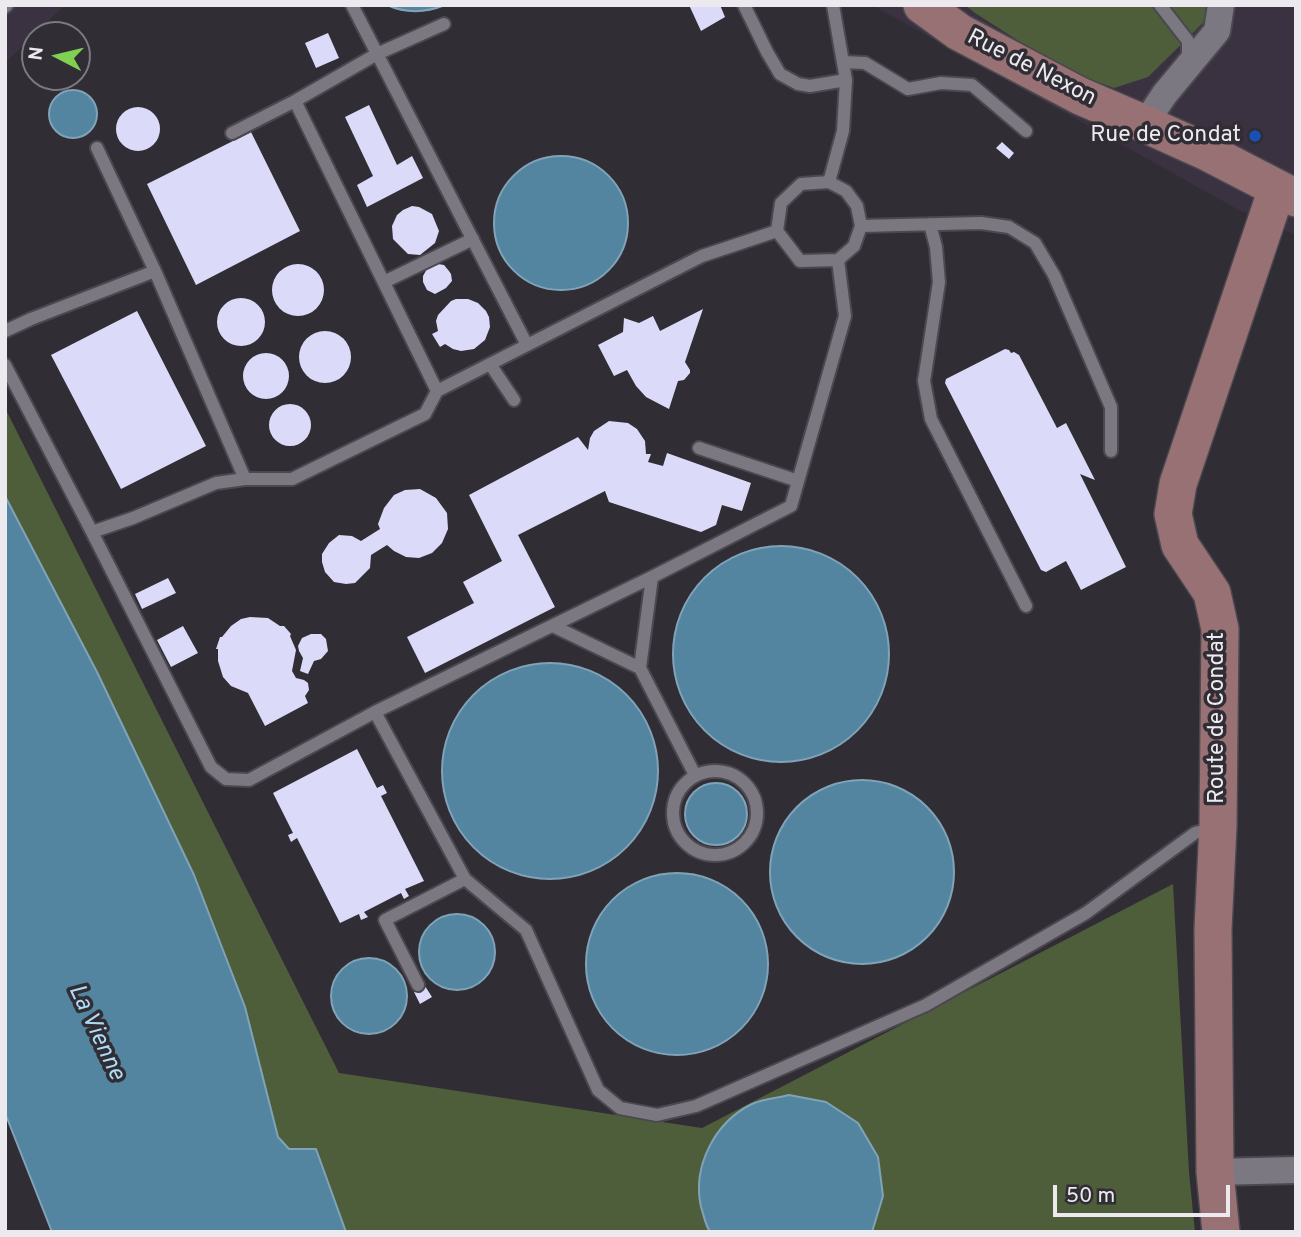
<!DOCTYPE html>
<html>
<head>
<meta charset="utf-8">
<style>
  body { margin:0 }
  #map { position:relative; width:1301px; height:1237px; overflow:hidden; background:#302d35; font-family:Overpass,sans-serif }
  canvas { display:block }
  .frame { position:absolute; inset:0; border:7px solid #eceaef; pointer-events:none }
  .north { position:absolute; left:21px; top:21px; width:70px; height:70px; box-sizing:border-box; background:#302d35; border:2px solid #7b797f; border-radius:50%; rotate:277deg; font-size:19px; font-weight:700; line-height:28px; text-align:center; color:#eceaef }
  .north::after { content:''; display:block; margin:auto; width:24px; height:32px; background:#80d051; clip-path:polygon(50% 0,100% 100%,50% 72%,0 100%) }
  .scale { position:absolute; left:1053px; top:1185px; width:177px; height:32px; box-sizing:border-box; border:4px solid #eceaef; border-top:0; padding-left:9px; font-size:21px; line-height:24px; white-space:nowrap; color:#eceaef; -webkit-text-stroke:5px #302d35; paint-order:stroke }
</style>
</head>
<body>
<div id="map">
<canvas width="1301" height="1237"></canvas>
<div class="frame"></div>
<div class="north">N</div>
<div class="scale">50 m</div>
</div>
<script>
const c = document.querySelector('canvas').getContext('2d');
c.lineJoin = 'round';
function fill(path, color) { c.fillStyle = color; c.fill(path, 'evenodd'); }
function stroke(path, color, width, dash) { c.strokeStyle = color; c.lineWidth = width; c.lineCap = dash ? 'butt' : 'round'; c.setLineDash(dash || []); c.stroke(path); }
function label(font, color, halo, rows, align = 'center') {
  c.font = font + ' Overpass,sans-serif'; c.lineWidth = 7; c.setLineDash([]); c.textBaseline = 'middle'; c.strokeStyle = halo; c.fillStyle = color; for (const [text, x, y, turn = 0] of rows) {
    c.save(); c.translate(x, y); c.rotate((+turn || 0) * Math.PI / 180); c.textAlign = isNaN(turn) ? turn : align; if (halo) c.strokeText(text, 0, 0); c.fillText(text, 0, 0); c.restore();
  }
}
fill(new Path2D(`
  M5,5H65L5,63Z
  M872,5H1296V235L1237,209Z`), '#3b3241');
fill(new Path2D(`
  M965,5H1207L1209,17L1148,77L1114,88L1064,70L975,13Z
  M5,408L339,1073L702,1128L1173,884L1189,1172L1195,1232H341L289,1149L278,1137L245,1007L194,875L97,672L5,496Z`), '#4e5d3a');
const water = new Path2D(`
  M387,5H445C425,13 407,14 387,5Z
  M49 114a24 24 0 1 1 48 0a24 24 0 1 1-48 0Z
  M494 223a67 67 0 1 1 134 0a67 67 0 1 1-134 0Z
  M5,496L97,672L194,875L245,1007L278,1137L289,1149H316L346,1232H52L5,1113Z
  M673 654a108 108 0 1 1 216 0a108 108 0 1 1-216 0Z
  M442 771a108 108 0 1 1 216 0a108 108 0 1 1-216 0Z
  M770 872a92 92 0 1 1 184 0a92 92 0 1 1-184 0Z
  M685 814a31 31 0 1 1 62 0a31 31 0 1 1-62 0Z
  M586 964a91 91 0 1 1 182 0a91 91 0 1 1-182 0Z
  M419 952a38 38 0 1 1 76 0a38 38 0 1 1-76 0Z
  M331 996a38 38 0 1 1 76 0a38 38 0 1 1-76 0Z
  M789,1095L826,1102L858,1123L878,1157L883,1196L872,1232H710C705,1224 704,1216 701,1207C692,1166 715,1122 752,1104C763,1099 778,1098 789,1095Z`);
fill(water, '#5385a0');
stroke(water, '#81a3b8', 2);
fill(new Path2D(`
  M689,5H720L725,17L701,31Z
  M328,33L339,58L316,68L305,43Z
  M369,105L397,165L412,156L423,178L367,207L357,185L373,176L345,117Z
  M116 129a22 22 0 1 1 44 0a22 22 0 1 1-44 0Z
  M251,132L300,231L196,285L147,184Z
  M1002,142L1014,153L1009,159L996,148Z
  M412,206L419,207L432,214L439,231L435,243L420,255L408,254L393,239L392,226L397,215L403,210Z
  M272 290a26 26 0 1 1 52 0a26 26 0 1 1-52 0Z
  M438,264L444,265L449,271L451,274L452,281L446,288L435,294L427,290L423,282V276L428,267Z
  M217 322a24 24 0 1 1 48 0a24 24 0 1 1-48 0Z
  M456,299H468L478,303L486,311L489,317L490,327L485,340L474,349L461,351L453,349L445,344L440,347L432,334L438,331L436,321L438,315L451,301Z
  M703,309L685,362L690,370V373L684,380L678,381L669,409L646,397L636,386L627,370L614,376L598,345L623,332L624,318L639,323L653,316L660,331Z
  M137,311L206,446L121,489L51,355Z
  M299 357a26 26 0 1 1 52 0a26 26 0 1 1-52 0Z
  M1005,349L1009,350L1011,353L1014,352L1019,355L1057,428L1066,423L1095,480L1080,474L1126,567L1081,590L1066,561L1046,572L1041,570L945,383L946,379Z
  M243 376a23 23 0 1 1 46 0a23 23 0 1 1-46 0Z
  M269 425a21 21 0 1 1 42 0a21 21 0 1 1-42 0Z
  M609,421L628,423L637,429L645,441L646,454H651L648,462L663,466L667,453L751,483L742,511L722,505L716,525L701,532L609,502L605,491L518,535L555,607L425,673L407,637L474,603L463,582L502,561L469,495L578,437L588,450L590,438L594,431Z
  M420,489L436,498L447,513L448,529L442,543L432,553L419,558L406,557L394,551L387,545L371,555L370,568L355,583L346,584L334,582L325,572L322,562V554L329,543L339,535L352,536L361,541L380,529L378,524L384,508L394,495L405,490Z
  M168,578L176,593L142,609L135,594Z
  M250,617L268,618L280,626H284L291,634L290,636L296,650L292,671L296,678L304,680L308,683L309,690L305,696L308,703L265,726L248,693L231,686L223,677L218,661V649H216L220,637H222L231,626L241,619Z
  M183,626L198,653L171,667L157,640Z
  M311,634H321L326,639L328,651L321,659L314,661L308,674L300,671L303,658L299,651L298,646L302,638Z
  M357,749L377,788L383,785L387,793L381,796L424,881L405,889L409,896L404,899L401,893L364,912L368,917L361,920L359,914L340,923L297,838L291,842L288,835L293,833L273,793Z
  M425,986L432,997L420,1004L414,992Z`), '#dbdbf9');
const lane = new Path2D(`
  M352,5L527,345
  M744,5L767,52L780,74L798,84L810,86L846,80
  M1160,5L1188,41V62
  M5,7L7,5
  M843,62L865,63L908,89L941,83L972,85L1026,131
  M295,101L437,391
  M232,133L295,101L377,54L444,24
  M97,148L155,271L245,479
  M829,182L846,191L857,206L861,226L854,246L838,260L800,261L777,231L781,203L801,184Z
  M829,182L843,131L846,80L833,5
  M930,224L936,247L939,282L924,381L931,419L1026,606
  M861,226L981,223L1009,227L1035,243L1054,275L1111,407V451
  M384,282L473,239
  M5,331L31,319L155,271
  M490,364L514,400
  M5,365L92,532L211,767L226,779L249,780L375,712L652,577L791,506L845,316L838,260
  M699,448L798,481
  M92,532L133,518L216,483L245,479H292L425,414L437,391L702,256L777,231
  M553,626L640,668L652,577
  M640,668L695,775
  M375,712L465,879L385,920L418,985
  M673 813a42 42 0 1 1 84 0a42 42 0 1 1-84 0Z
  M465,879L526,930L598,1090L620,1108L657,1115L696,1106L926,1005L1086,913L1195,833L1214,828`);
const street = new Path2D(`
  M1145,124L1164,95L1217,31L1221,5
  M1215,1172L1296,1170`);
const secondary = new Path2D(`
  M922,5L959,32L1080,96L1145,124L1209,153L1296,198
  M1221,1232L1215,1172L1213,929L1218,826L1220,629L1212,593L1180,545L1173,514L1178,484L1277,189`);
stroke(lane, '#4b484f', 16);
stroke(street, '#4b484f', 30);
stroke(secondary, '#4b484f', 40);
stroke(lane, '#7c7882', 12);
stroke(street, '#7c7882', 26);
stroke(secondary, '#987175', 37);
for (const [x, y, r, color] of [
  [1255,136,7,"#1a4fb4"]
]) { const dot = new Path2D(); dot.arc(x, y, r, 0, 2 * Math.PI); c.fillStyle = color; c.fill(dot); stroke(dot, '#302d35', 2.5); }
label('23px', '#eceaef', '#302d35', [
  ["Rue de Nexon",1031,69,27],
  ["Route de Condat",1218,718,-90]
]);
label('23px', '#eceaef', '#302d35', [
  ["Rue de Condat",1241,136]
], 'right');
label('italic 24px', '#aedbf5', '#302d35', [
  ["La Vienne",95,1033,65]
]);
</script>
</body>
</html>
